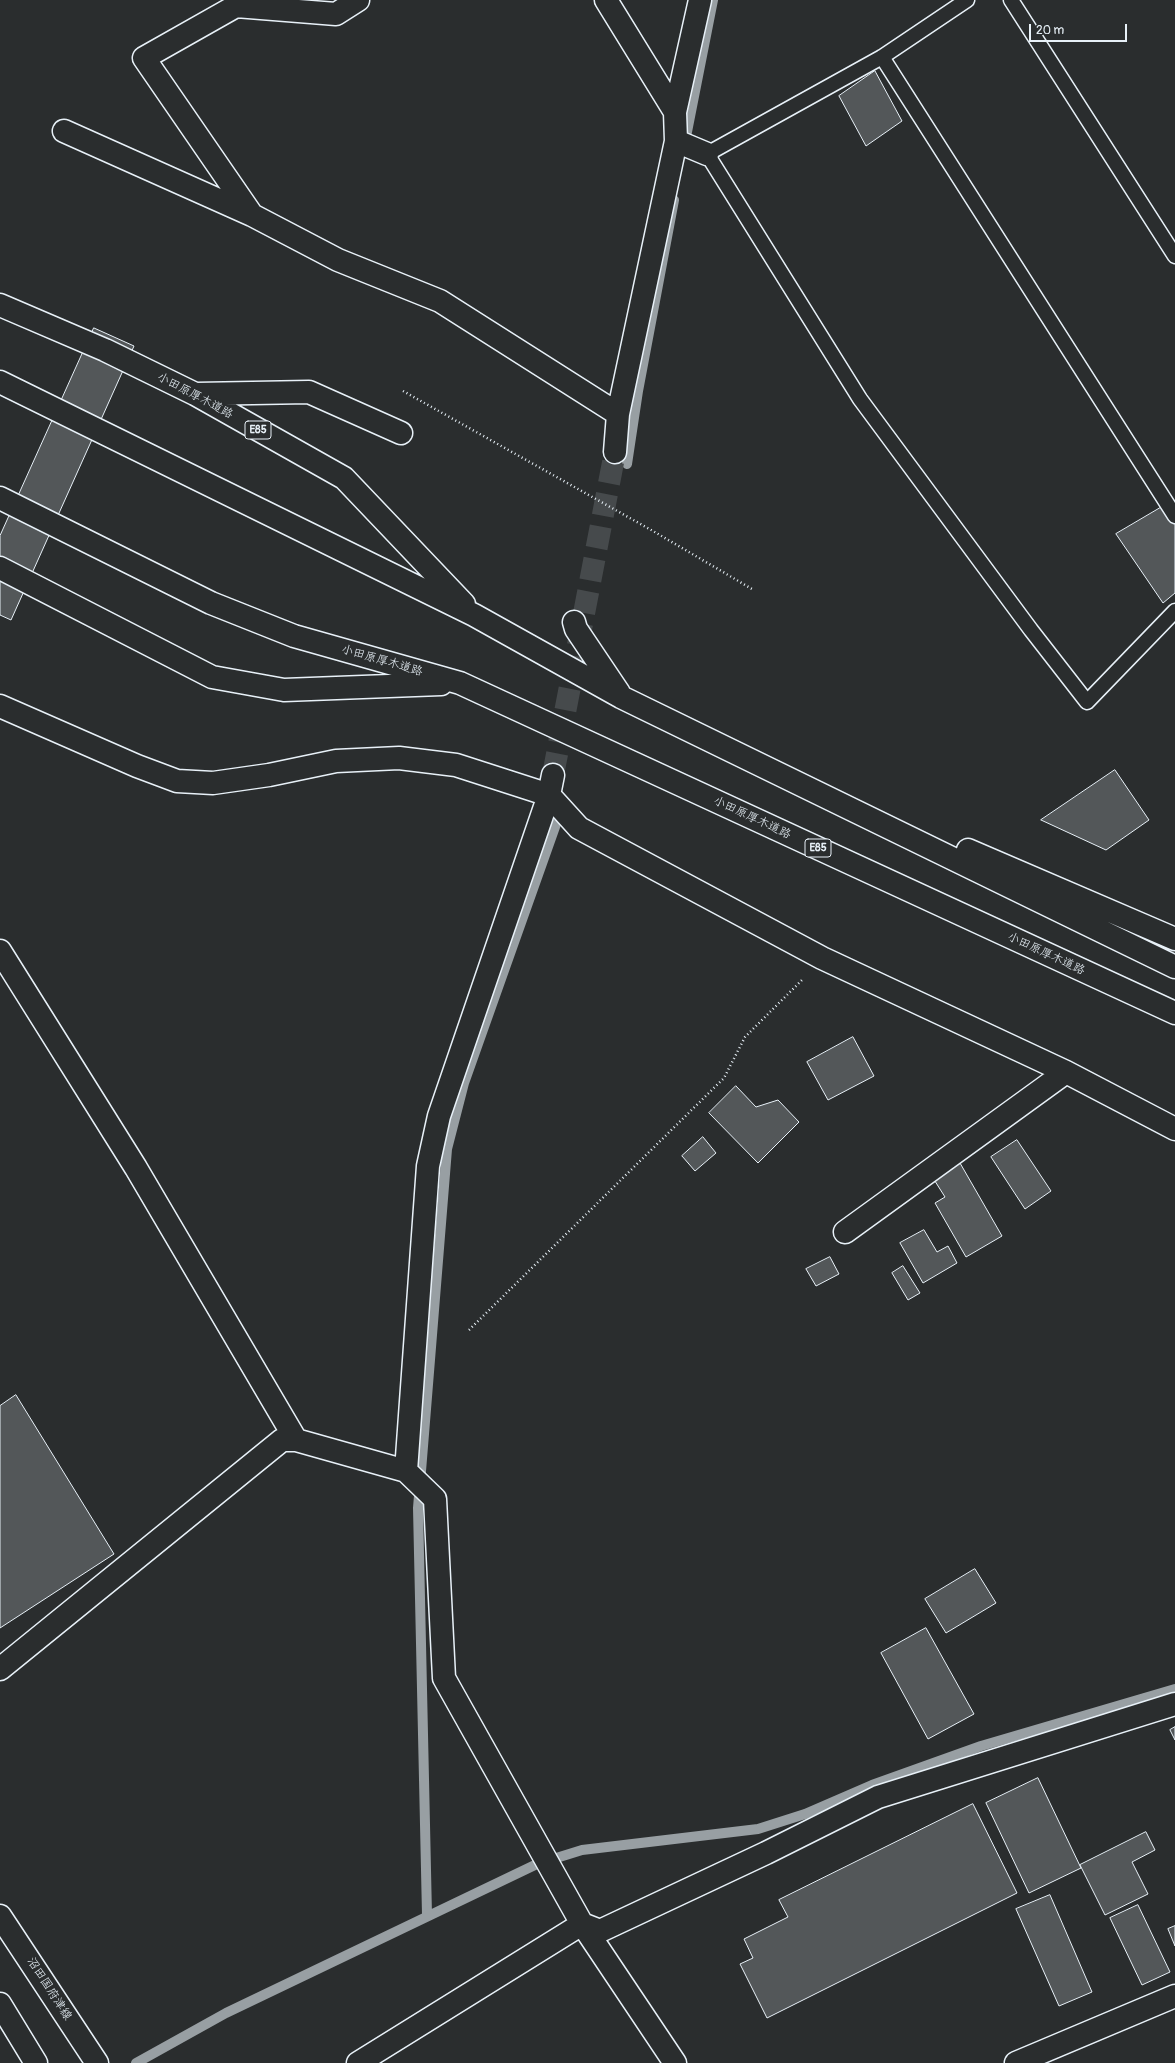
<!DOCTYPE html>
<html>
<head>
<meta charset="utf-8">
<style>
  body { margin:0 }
  #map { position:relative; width:1175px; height:2063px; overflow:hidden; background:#2a2d2e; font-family:Pangolin,sans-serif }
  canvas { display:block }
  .scale { position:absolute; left:1029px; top:24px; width:98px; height:18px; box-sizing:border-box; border:2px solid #e8f1f8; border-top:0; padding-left:5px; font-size:12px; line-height:14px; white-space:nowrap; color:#e8f1f8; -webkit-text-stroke:3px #2a2d2e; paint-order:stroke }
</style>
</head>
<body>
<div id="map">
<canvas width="1175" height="2063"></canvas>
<div class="scale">20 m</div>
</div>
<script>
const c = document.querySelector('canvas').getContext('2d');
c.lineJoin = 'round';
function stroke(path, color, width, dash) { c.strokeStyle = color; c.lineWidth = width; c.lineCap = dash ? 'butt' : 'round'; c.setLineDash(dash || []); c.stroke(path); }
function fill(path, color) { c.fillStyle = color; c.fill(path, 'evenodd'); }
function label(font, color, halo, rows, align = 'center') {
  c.font = font + ' Pangolin,"Klee One",sans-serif'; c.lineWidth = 4; c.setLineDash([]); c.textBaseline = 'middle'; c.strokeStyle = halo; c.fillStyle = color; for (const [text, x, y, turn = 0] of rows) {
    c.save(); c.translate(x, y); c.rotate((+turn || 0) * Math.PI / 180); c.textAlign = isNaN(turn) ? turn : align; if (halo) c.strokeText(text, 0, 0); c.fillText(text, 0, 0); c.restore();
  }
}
stroke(new Path2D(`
  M684,147L713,0
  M627,464L638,391L674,200
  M427,1915L418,1508L447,1149L464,1083L556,824
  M136,2063L226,2013L537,1864L582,1850L758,1829L805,1814L872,1785L981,1746L1175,1689`), '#989fa3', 10);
const building = new Path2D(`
  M875,71L902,121L866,146L839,96Z
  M94,328L134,346L11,620L0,615V536Z
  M1167,504L1175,516V593L1163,603L1116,534Z
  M1115,770L1149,820L1106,850L1041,820Z
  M853,1037L874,1076L828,1100L807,1062Z
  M736,1086L756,1107L778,1100L799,1122L758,1163L709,1113Z
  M703,1137L716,1153L695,1171L682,1156Z
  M1017,1140L1051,1191L1025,1209L991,1157Z
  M960,1163L1002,1236L966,1257L935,1203L945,1197L933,1178Z
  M924,1230L937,1252L948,1246L957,1263L923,1283L900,1243Z
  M830,1257L839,1274L816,1286L806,1269Z
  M903,1266L920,1293L908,1300L892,1273Z
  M16,1395L114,1554L0,1628V1406Z
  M975,1569L996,1603L946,1633L925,1599Z
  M926,1628L974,1714L928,1739L881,1653Z
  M1175,1727V1740L1170,1730Z
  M1038,1778L1081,1868L1029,1893L986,1803Z
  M973,1804L1017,1893L767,2018L740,1964L753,1958L744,1939L788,1917L779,1900Z
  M1146,1832L1155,1850L1132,1862L1148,1894L1105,1915L1080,1865Z
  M1050,1895L1092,1992L1059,2006L1016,1909Z
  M1138,1905L1170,1972L1142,1985L1110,1918Z
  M1175,1926V1946L1168,1929Z`);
fill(building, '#535759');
stroke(building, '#e8f1f8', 1);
stroke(new Path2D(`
  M553,775L615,452`), '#464a4c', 22, [22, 11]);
const service = new Path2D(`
  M967,0L882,57L707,154L860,399L1031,630L1087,702L1175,611
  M1011,0L1175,256
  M882,57L1175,516`);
const minor = new Path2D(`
  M606,0L675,112
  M64,131L252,215L338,260L440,301L618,414
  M676,141L707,154
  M252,215L144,58L236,6L336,14L358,0
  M615,452L618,414L676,141L675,112L700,0
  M0,706L137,766L177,781L213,783L269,775L336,761L399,758L456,765L549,795L579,828L822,958L1066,1072L1175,1129
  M0,951L136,1168L296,1440L406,1471L435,1499L444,1678L582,1924L675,2063
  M845,1232L1066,1072
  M406,1471L428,1166L439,1116L549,795L553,775
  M0,1669L282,1440H296
  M358,2063L582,1924L600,1931L766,1853L878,1797L1175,1704
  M1016,2063L1175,1996`);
const secondary = new Path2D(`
  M0,1916L97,2063
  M0,2004L36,2063`);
const trunk = new Path2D(`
  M0,305L105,350L195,394L344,478L464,604
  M0,382L474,615L621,697L1175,967
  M196,394L309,392L401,433
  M0,498L211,603L294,636L460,683L1175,1013
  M0,568L212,677L284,690L441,684
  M574,622L576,629L619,693
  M968,850L1175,939`);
stroke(service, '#e8f1f8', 17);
stroke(minor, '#e8f1f8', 25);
stroke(secondary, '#e8f1f8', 25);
stroke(trunk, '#e8f1f8', 25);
stroke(new Path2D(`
  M403,391L653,531L752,589
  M469,1330L724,1078L745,1037L802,980`), '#e8f1f8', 2.5, [1, 3]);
stroke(service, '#2a2d2e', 14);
stroke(minor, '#2a2d2e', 22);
stroke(secondary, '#2a2d2e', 22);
stroke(trunk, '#2a2d2e', 22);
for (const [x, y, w] of [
  [258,430,26],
  [818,848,26]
]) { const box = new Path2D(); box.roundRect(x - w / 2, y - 9, w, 18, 3); c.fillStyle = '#2a2d2e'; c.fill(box); stroke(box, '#e8f1f8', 1); }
label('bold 11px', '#e8f1f8', null, [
  ["E85",258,430],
  ["E85",818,848]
]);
label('12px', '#e8f1f8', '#2a2d2e', [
  ["小田原厚木道路",195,396,28],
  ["小田原厚木道路",382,661,16],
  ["小田原厚木道路",752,818,25],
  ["小田原厚木道路",1046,954,25],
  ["沼田国府津線",49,1989,57]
]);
</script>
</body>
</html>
